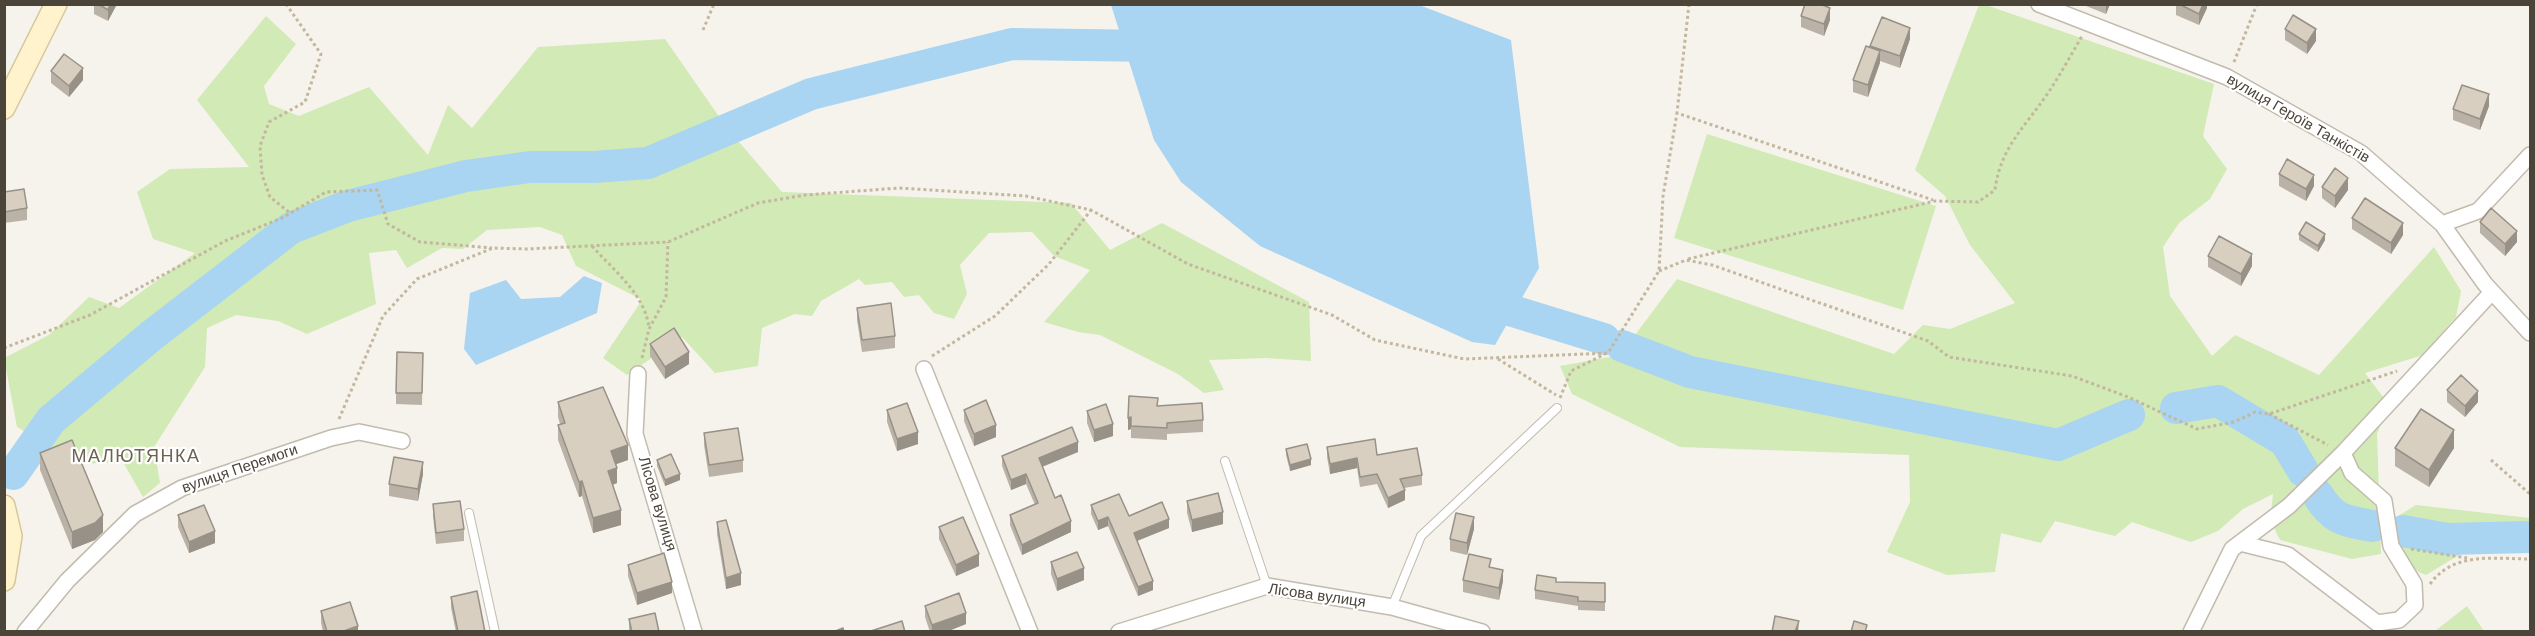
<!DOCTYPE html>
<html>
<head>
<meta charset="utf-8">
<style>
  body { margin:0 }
  #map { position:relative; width:2535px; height:636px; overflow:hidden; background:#f6f3ec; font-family:Helvetica,sans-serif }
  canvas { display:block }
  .frame { position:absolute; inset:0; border:6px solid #4b4439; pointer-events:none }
</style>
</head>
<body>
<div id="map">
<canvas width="2535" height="636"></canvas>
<div class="frame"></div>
</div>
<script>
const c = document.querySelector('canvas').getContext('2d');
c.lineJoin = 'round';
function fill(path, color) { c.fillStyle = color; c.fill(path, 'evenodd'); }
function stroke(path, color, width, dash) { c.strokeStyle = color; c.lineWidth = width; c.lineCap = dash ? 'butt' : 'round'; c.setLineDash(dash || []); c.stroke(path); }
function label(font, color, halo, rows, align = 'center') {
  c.font = font + ' Helvetica,sans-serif'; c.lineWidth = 4.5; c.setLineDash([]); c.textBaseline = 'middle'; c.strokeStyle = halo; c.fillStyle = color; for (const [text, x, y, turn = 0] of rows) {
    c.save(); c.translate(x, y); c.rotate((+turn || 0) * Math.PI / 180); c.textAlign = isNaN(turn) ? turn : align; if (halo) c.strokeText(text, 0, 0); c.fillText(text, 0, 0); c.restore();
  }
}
fill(new Path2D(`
  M1979,5H1986L2214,84L2203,136L2227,169L2210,199L2179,223L2163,247L2170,296L2212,356L2235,335L2319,375L2434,247L2461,291L2456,317L2423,355L2365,373L2389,405L2377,434L2381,554L2352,559L2280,540L2270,520L2273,494L2243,509L2218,531L2191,542L2132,522L2115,536L2055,521L2041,543L2001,533L1995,572L1947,575L1887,552L1910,502L1909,455L1680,447L1572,394L1560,366L1620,355L1677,279L1894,354L1923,325L1950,329L2015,303L1970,245L1945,196L1915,170Z
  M266,16L296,44L264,86L269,104L299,116L369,87L428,155L448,105L472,128L538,47L665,39L727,128L782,192L1071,203L1110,250L1162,223L1309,302L1311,361L1266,358L1209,360L1224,390L1204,393L1178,374L1100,335L1078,332L1044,322L1090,270L1054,256L1032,232L989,233L960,265L967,294L954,319L934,313L919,295L904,297L892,282L865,285L859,279L821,301L812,316L795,314L762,328L758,366L715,373L682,337L627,375L603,358L642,300L576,266L562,235L540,227L487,230L463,249L442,248L407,268L396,250L369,253L376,304L307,334L278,321L236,315L207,328L205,367L154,447L160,483L143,497L123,462L80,464L17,427L4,358L49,335L89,297L119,308L195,253L153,239L137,192L170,169L249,167L197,100Z
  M1707,134L1936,206L1903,310L1674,238Z
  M2416,505L2530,518V553L2523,550L2464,552L2426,575C2395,563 2400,545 2398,516Z
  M2467,606L2484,631H2435Z`), '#d2eab5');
fill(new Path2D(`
  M1111,5H1419L1511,40L1539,268L1495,345L1472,342L1260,246L1181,182L1154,140Z
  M584,276L602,283L597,313L476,365L464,349L470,293L506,280L521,299L560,297Z`), '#a9d4f2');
stroke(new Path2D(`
  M1490,279L1503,308L1604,339
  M1622,346L1690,372L2058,445L2129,415
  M2176,408L2218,401L2285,441L2303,471
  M13,474L51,420L151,336L291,228L348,206L466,176L530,167H594L648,163L811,94L1012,44L1157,46L1167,51
  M2317,494C2333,520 2344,521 2373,526
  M2403,531L2447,539L2530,537`), '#a9d4f2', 32);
const lane = new Path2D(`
  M1225,461L1267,586
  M469,513L495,632
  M1392,607L1421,536L1557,408`);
const street = new Path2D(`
  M2039,4L2227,77L2361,153L2442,224L2485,284L2530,333
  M2442,224L2478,211L2530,155
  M924,369L1030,632
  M638,374L635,434L694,632
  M2240,543L2288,555L2377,623L2399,620L2415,605L2414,584L2391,546L2384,501L2352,473L2343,453
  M25,632L67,581L135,514L182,488L331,438L359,432L402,441
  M1119,632L1267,586L1392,607L1482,632
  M2191,632L2232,549L2289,506L2343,453L2492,292`);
const secondary = new Path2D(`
  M4,108L56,4
  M4,506L11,536L4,580`);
stroke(lane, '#c2bbae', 10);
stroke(street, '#c2bbae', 18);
stroke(secondary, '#d6c79b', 24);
stroke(new Path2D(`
  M286,4L321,54L305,102L269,122L260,146L262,175L270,197L290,213
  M1689,4L1677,113L1933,200
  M703,30L714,4
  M2234,62L2257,4
  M592,246C614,271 644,293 649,327
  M1688,259L1935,201L1978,202L1995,190C2000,148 2025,127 2048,93C2060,75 2071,55 2082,36
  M1659,271L1686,260L1712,265L1928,341L1949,357L2072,376L2128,397L2197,429L2234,422L2255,412L2269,414L2397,371
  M4,348L90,315L225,241L282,218L326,192L377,190L388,224L420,242L492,248
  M932,356L995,316L1049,264L1091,210
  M642,358L649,329L666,297L668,242
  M1498,359L1556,395
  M1560,398L1571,371L1607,353
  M2269,414L2328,445
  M339,419L383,316L417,279L493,248L527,249L668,242L758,203L805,195L899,188L1026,196L1091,210L1188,264L1332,315L1375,340L1464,359L1608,353L1659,271L1663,196L1677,113
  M2491,460L2530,494
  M2411,549L2467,558
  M2430,584C2454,551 2494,559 2530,559`), '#c4b79f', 3, [3, 3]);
stroke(lane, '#fff', 8);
stroke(street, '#fff', 15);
stroke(secondary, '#fff3cd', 21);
fill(new Path2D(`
  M94,4H117L108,21L94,14Z
  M2086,4H2110L2106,14L2086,6Z
  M2176,4H2207V8L2199,25L2176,15Z
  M1801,16L1830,20L1824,36L1801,27Z
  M2285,29L2316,41L2307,54L2285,40Z
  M1910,39L1900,68L1880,61L1868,97L1853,92V80L1870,48V46Z
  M51,71L83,80L69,97L51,83Z
  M2489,106L2480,130L2453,120V109Z
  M2279,174L2314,186L2306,201L2279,186Z
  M2322,187L2348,190L2335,208L2322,198Z
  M4,192L27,208V220L4,223Z
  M2352,218L2403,235L2391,254L2352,229Z
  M2480,222L2517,242L2505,256L2480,233Z
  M2299,234L2325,240L2318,252L2299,240Z
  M2208,256L2252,266L2241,286L2208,267Z
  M857,308L895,336V348L862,352L857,320Z
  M650,344L689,364L665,379L650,356Z
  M423,353L422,405L396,404V393Z
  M2447,390L2478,402L2465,417L2447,402Z
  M558,402L628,460L616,464L617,483L613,485L621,525L593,533L582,496L579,497L558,440V425L560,424L558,417Z
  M1158,406L1203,420V432L1167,434V440L1131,438V429L1128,430V418Z
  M887,410L918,444L897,451L887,422Z
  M964,410L996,437L974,446L964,421Z
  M1087,411L1113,436L1094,442L1087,423Z
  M704,433L743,460V472L709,477L704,445Z
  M1327,447L1377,455L1422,475V485L1404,488L1405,500L1388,508L1377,484L1360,487L1357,468L1330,474L1327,457Z
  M2395,448H2454L2429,487L2395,466Z
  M1286,449L1311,465L1290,471L1286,455Z
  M1078,452L1042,467L1055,498L1071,532L1022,555L1010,525V515L1035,505L1026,484L1011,490L1002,466V456Z
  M40,453L103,532L95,540L72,549L40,470Z
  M657,460L680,480L665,486L657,466Z
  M423,474L418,501L389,496V484Z
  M1187,501L1223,524L1192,532L1187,513Z
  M433,504L464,529V541L436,544L433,516Z
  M1091,505L1169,528L1137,541L1153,590L1138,596L1108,526L1098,530L1091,514Z
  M178,515L215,543L189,553L178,527Z
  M717,522L741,585L726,589L717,534Z
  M939,527L979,566L956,576L939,539Z
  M1474,529L1467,555L1450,551V539Z
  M1051,562L1084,580L1057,591L1051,574Z
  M628,565L672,593L637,605L628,576Z
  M1491,567L1503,581L1499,600L1463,592V580Z
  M1556,582L1605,583V611L1578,610V606L1535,599V590Z
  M451,597L485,632H456L451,608Z
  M925,606L966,624L946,632H930L925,617Z
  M321,611L358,632H323L321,623Z
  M629,619L659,632H629Z`), '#bab2a6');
fill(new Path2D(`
  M110,4H117L108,21V10Z
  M2106,4H2110L2106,14Z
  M2203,4H2207V8L2199,25V14Z
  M1830,8V20L1824,36V24Z
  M1910,28V39L1900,68V56Z
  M2316,29V41L2307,54V43Z
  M1880,51V63L1868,97V85Z
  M83,68V80L69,97V86Z
  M2489,94V106L2480,130V119Z
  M2314,175V186L2306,201V189Z
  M2348,178V190L2335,208V196Z
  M2403,223V235L2391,254V243Z
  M2517,231V242L2505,256V244Z
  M2325,234V240L2318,252V246Z
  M2252,254V266L2241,286V274Z
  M689,352V364L665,379V367Z
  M2478,391V402L2465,417V406Z
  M1131,417V429L1128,430V418Z
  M1113,424V436L1094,442V430Z
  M996,425V437L974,446V434Z
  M2454,430V448L2429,487V470Z
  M918,432V444L897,451V439Z
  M1078,442V452L1039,468V458Z
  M628,445V460L611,466V451Z
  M1357,458V468L1330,474V464Z
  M1311,459V465L1290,471V465Z
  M423,462V474L418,501V489Z
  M617,468V483L608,486V471Z
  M680,474V480L665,486V480Z
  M1026,474V484L1011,490V480Z
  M582,481V496L579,497V482Z
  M1405,490V500L1388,508V498Z
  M621,510V525L593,533V518Z
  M1223,512V524L1192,532V520Z
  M103,515V532L95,540L72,549V532Z
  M1108,517V526L1098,530V521Z
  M1474,517V529L1467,555V543Z
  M1169,519V528L1134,542V533Z
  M1071,521V532L1022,555V545Z
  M215,531V543L189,553V542Z
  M979,554V566L956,576V565Z
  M1084,568V580L1057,591V579Z
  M1503,570V581L1499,600V588Z
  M741,573V585L726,589V578Z
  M1153,581V590L1138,596V587Z
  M672,582V593L637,605V593Z
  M966,613V624L946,632H932V625Z
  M1799,621L1798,632H1795Z
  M358,626V632H341Z`), '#979187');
const building = new Path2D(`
  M98,4H110L108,10Z
  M1805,4H1820L1830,8L1824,24L1801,16Z
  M2179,4H2203L2199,14Z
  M2293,15L2316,29L2307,43L2285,29Z
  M1882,17L1910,28L1900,56L1870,46Z
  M1866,46L1880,51L1868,85L1853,80Z
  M64,54L83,68L69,86L51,71Z
  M2462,85L2489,94L2480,119L2453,109Z
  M2287,159L2314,175L2306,189L2279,174Z
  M2335,168L2348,178L2335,196L2322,187Z
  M24,189L27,208L4,212V192Z
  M2365,198L2403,223L2391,243L2352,218Z
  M2491,208L2517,231L2505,244L2480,222Z
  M2306,222L2325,234L2318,246L2299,234Z
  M2219,236L2252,254L2241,274L2208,256Z
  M891,303L895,336L862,340L857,308Z
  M674,328L689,352L665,367L650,344Z
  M397,352L423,353L422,393H396Z
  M2461,375L2478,391L2465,406L2447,390Z
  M603,387L628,445L611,451L617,468L608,471L621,510L593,518L582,481L579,482L558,425L565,423L558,402Z
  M1129,396L1158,398L1157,406L1202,403L1203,420L1167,423V428L1131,426V417L1128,418Z
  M986,400L996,425L974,434L964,410Z
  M907,403L918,432L897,439L887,410Z
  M1106,404L1113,424L1094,430L1087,411Z
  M2421,409L2454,430L2429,470L2395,448Z
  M1072,427L1078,442L1039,458L1055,498L1061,495L1071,521L1022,545L1010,515L1038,503L1026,474L1011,480L1002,456Z
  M738,428L743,460L709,465L704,433Z
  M1375,439L1377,455L1417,448L1422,475L1400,479L1405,490L1388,498L1377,474L1360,477L1357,458L1330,464L1327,447Z
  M72,440L103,515L95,523L72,532L40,453Z
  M1307,444L1311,459L1290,465L1286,449Z
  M671,454L680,474L665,480L657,460Z
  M394,457L423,462L418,489L389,484Z
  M1218,493L1223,512L1192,520L1187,501Z
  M1119,494L1129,516L1162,502L1169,519L1134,533L1153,581L1138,587L1108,517L1098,521L1091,505Z
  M460,501L464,529L436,533L433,504Z
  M204,505L215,531L189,542L178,515Z
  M1456,513L1474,517L1467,543L1450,539Z
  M963,517L979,554L956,565L939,527Z
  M726,520L741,573L726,578L717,522Z
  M1077,552L1084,568L1057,579L1051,562Z
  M664,553L672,582L637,593L628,565Z
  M1469,554L1491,559L1489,567L1503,570L1499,588L1463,580Z
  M1537,575L1556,578V582L1605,583V602L1578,601V597L1535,590Z
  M477,591L485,632H458L451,597Z
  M959,593L966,613L932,625L925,606Z
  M350,602L358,626L341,632H327L321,611Z
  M655,613L659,632H632L629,619Z
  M1775,616L1799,621L1795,632H1772Z
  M902,621L905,632H868Z
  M1854,621L1867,625L1865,632H1851Z
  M843,628L844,632H833Z`);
fill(building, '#d8cfc1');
stroke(building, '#979187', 1.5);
label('15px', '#4b4439', '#fff', [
  ["вулиця Героїв Танкістів",2298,119,30],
  ["вулиця Перемоги",240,469,-19],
  ["Лісова вулиця",657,504,73],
  ["Лісова вулиця",1317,596,8]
]);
c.letterSpacing = '1.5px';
label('18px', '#6e6250', '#fff', [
  ["МАЛЮТЯНКА",136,457]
]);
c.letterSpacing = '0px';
</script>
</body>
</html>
